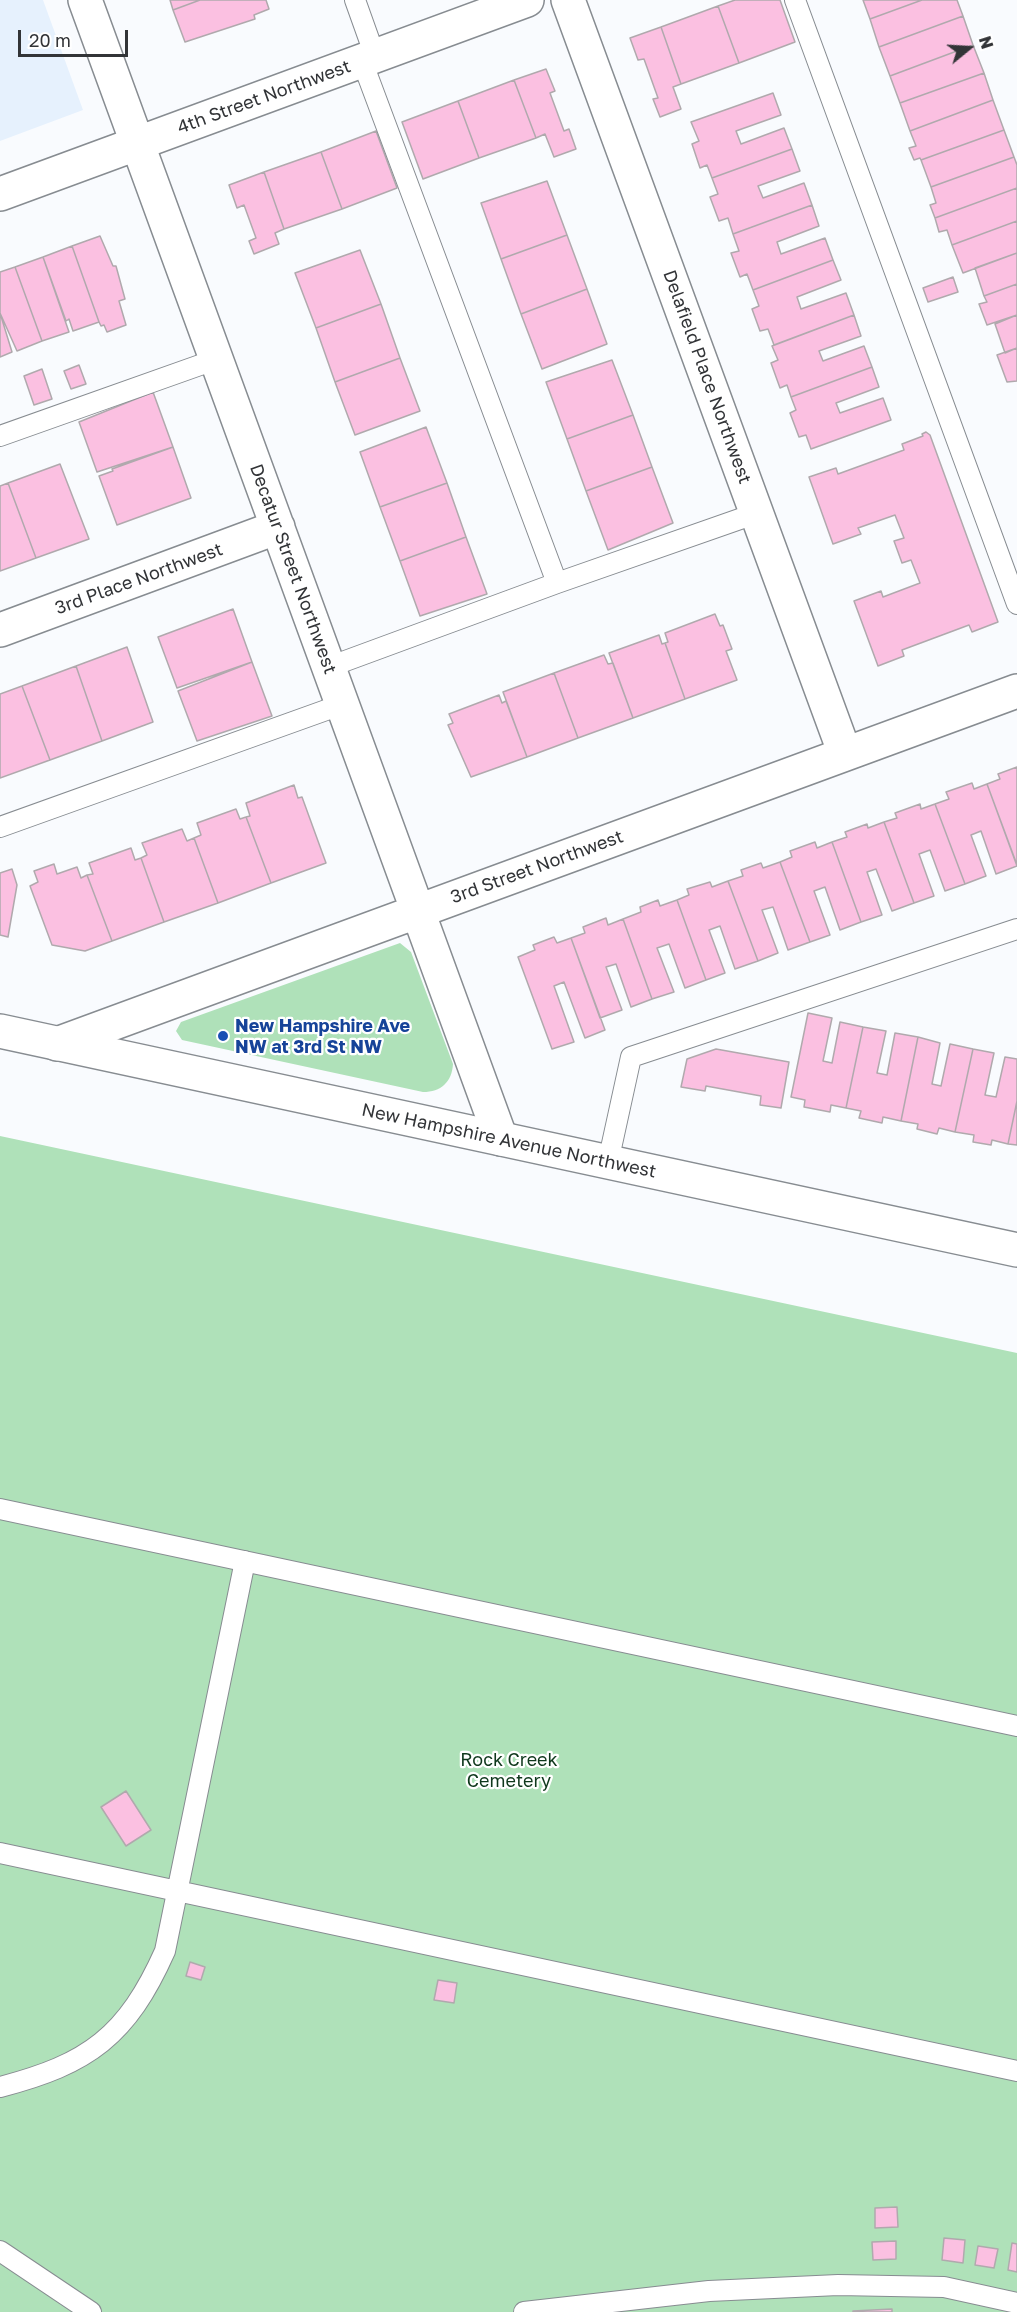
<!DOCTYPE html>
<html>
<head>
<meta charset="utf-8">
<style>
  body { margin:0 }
  #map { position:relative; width:1017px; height:2312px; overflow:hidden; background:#f9fbfe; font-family:"Golos Text",sans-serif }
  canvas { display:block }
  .north { position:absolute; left:939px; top:18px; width:60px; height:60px; -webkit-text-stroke:4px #fff; paint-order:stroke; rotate:72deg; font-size:16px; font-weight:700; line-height:24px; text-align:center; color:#323437 }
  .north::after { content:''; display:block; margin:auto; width:21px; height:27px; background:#323437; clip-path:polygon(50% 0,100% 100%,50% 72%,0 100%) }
  .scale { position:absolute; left:18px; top:30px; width:110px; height:27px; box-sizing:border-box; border:3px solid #323437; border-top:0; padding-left:8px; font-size:18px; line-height:21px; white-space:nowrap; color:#323437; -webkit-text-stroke:4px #fff; paint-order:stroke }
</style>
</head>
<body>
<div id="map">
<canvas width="1017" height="2312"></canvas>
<div class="north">N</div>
<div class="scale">20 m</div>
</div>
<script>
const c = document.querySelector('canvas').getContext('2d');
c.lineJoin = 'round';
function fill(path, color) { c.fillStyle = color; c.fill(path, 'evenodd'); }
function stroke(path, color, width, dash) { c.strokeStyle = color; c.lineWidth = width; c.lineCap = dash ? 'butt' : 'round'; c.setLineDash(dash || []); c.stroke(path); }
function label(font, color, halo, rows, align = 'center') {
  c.font = font + ' "Golos Text",sans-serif'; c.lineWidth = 4.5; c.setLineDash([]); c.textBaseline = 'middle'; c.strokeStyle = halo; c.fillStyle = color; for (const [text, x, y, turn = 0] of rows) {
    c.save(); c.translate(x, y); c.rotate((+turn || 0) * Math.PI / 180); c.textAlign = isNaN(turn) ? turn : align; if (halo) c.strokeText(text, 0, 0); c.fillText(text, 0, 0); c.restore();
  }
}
fill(new Path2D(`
  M0,0H43L83,110L0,141Z`), '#e6f1fd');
fill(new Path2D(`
  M400,943L411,952L453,1064C452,1082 441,1092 423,1092L182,1040L176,1031L181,1022Z
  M0,1136L1017,1353V2312H0Z`), '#afe1b9');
const building = new Path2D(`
  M170,0H200L173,10Z
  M200,0H266L269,9L254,15L255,19L185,42L173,10Z
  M735,0H780L795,42L739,63L718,6Z
  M863,0H922L870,19Z
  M922,0H957L963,16L879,47L870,19Z
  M718,6L739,63L681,84L661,27Z
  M963,16L973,45L890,76L879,47Z
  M661,27L681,84L673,87L681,109L660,117L653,99L658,98L644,59L638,60L630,38Z
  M973,45L984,73L900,103L890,76Z
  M546,69L555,91L550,93L564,131L569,129L576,149L554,157L545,134L536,138L514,80Z
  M984,73L993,100L910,131L900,103Z
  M514,80L536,138L479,158L458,101Z
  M773,93L781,115L736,131L741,144L784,128L792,149L712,178L707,165L700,168L692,144L699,141L691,122Z
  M993,100L1004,130L921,160L920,158L914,160L909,148L916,146L910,131Z
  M458,101L479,158L423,179L402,122Z
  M1004,130L1014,157L931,187L921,160Z
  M376,131L397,188L342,209L321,152Z
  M792,149L800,171L758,186L763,198L804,183L812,205L733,234L728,218L719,221L710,197L718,194L712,178Z
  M321,152L342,209L284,229L264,172Z
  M1014,157L1017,165V188L935,218L930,205L936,203L931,187Z
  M264,172L284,229L275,233L279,244L254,254L249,241L256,238L244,205L237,208L229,185Z
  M547,181L567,235L501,259L481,203Z
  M1017,188V221L952,245L947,230L939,232L935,218Z
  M812,205L819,226L777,242L781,254L825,238L833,260L753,290L747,274L740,277L731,253L739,251L733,234Z
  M1017,221V253L963,273L952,245Z
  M567,235L587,289L521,314L501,259Z
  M100,236L113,266H116L125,299L119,301L126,325L107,332L104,325L101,326L99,322L72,246Z
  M72,246L99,322L73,331L69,319L66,321L43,257Z
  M360,250L381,304L316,328L295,273Z
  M1017,253V284L984,296L975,268Z
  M43,257L69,332L42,341L15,267Z
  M833,260L841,280L797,297L801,309L846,293L854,315L774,345L768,329L760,331L752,309L759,306L753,290Z
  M15,267L42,341L17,351L0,313V272Z
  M953,277L958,292L928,302L923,288Z
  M1017,284V315L987,325L979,304L987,302L984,296Z
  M587,289L607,344L542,369L521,314Z
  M381,304L400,358L335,382L316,328Z
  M0,313L12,352L0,357Z
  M854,315L861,336L819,351L823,361L864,346L872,367L791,397L787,385L780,388L771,363L778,360L772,346Z
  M1017,315V348L1005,353L995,324Z
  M1017,348V381L1007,382L997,355Z
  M400,358L420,411L355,435L335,382Z
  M612,360L633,415L567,439L546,382Z
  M79,365L86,384L71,389L64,371Z
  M872,367L879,387L836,403L840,413L883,398L891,420L811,449L806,435L799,437L790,413L796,410L791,397Z
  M42,369L52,399L34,405L24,376Z
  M153,392L173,447L97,472L79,422Z
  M633,415L652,467L586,491L567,439Z
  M426,427L447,483L380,507L360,452Z
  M926,432L930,435L998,622L972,632L969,625L902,650L904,656L878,666L854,601L881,591L883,597L920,583L911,560L902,563L894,541L904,538L895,515L858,528L861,534L833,544L809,477L836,468L838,474L904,450L902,444L923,436L922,434Z
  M173,447L191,498L117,525L99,476L113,471L112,469Z
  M60,464L89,539L36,558L8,483Z
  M652,467L673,523L608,550L586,491Z
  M8,483L36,558L0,571V486Z
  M447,483L466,537L400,561L380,507Z
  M466,537L487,594L420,616L400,561Z
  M233,609L252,662L177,688L158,637Z
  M715,614L720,626L723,625L732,649L726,651L737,680L685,699L665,643L668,642L665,633Z
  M659,635L662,644L665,643L685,699L633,718L609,653Z
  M127,647L153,722L102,741L76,666Z
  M604,655L608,664L613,663L633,718L578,738L554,673Z
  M252,662L272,716L197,741L178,691Z
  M76,666L102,741L50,760L22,686Z
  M554,673L578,738L527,757L503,692Z
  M22,686L50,760L0,778V694Z
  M499,695L502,703L506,701L527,757L471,777L448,725L453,723L449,714Z
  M1017,767V865L987,784L1000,779L998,774Z
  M972,783L974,789L987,784L1017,866L996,874L981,831L971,835L986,876L965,884L935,804L949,799L946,792Z
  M294,785L298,798L302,797L326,863L271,883L246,817L250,816L246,803Z
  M920,804L921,809L935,804L965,884L945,891L930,850L919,854L934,896L914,903L884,822L897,818L895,813Z
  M236,809L240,819L246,817L271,883L218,903L194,838L201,835L197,823Z
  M884,822L914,903L892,911L876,869L867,872L882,915L861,922L832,842L847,837L845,832L867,824L868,828Z
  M182,829L187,841L194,838L218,903L164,922L141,858L147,855L142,843Z
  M815,842L817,848L832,842L861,922L840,930L825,887L814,891L830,935L810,942L780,862L792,857L790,851Z
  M131,848L135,860L141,858L164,922L112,941L87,875L93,874L89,863Z
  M780,862L810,942L788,950L773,907L762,910L778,953L758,961L728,881L743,876L741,870L761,863L763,868Z
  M54,864L57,874L77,867L81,878L87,875L112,941L85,951L52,945L30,886L38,882L34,871Z
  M12,869L17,885L8,937L0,935V873Z
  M728,881L758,961L735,969L720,926L709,930L725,973L706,980L677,900L689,895L687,889L710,882L712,887Z
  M658,900L660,906L677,900L706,980L685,988L669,944L657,948L674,992L652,999L623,919L641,912L640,907Z
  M606,918L608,925L623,919L652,999L631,1007L616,964L606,967L622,1010L600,1018L571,938L585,933L583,927Z
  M554,937L557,943L571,938L605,1030L585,1038L564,982L554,986L574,1042L552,1049L518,957L535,950L533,945Z
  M808,1013L832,1018L823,1061L832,1063L840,1022L863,1027L846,1108L831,1105L830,1112L804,1107L805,1100L791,1097Z
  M863,1027L886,1031L877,1073L887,1075L895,1033L918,1037L901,1121L883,1117L882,1123L859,1118L861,1111L846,1108Z
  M918,1037L940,1043L932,1084L941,1086L950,1044L973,1049L955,1132L939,1128L937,1134L917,1129L918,1124L901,1121Z
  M716,1049L789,1062L781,1108L760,1105L761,1096L706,1086L705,1091L681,1087L687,1059Z
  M973,1049L994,1053L985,1095L996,1097L1005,1057L1017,1059V1101L1008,1144L992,1140L991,1145L973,1142L974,1135L955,1132Z
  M1017,1101V1145L1008,1144Z
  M126,1791L151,1830L126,1846L101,1807Z
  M190,1962L205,1967L201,1980L186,1976Z
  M438,1980L457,1983L454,2003L434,2000Z
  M897,2207L898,2227L875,2228V2208Z
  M944,2238L965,2240L963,2263L942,2260Z
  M896,2241V2259L873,2260L872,2242Z
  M1012,2243L1017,2244V2272L1008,2270Z
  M978,2246L998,2249L994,2268L975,2265Z
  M892,2309V2312H853V2311Z`);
fill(building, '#fbc0e1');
stroke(building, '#b0a9ad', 1.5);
const lane = new Path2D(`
  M355,0L375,56
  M795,0L1017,604
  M362,61L557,583
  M0,436L217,359
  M329,667L557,583L757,513
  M0,827L343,704
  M608,1162L631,1057L1017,929
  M0,1509L1017,1726
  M0,1853L1017,2071
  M0,2087C89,2064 127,2036 165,1951L245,1561
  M0,2251L91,2312
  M524,2312L709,2291L838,2285L944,2287L1017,2303`);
const street = new Path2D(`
  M85,0L501,1139
  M568,0L845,754
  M0,194L527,0
  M0,630L278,527
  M57,1044L1017,691`);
const secondary = new Path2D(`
  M0,1031L1017,1250`);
stroke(lane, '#878c91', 22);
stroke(street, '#878c91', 36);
stroke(secondary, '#878c91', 36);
stroke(lane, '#fff', 20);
stroke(street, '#fff', 33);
stroke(secondary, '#fff', 33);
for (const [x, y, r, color] of [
  [223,1036,6,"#1a4fb4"]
]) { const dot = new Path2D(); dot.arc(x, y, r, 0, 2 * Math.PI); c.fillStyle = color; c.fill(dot); stroke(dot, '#fff', 2); }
label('18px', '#323437', '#fff', [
  ["4th Street Northwest",264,97,-20],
  ["Delafield Place Northwest",707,377,70],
  ["Decatur Street Northwest",293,569,70],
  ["3rd Place Northwest",139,579,-20],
  ["3rd Street Northwest",537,867,-20],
  ["New Hampshire Avenue Northwest",509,1141,12]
]);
label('bold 18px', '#164399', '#fff', [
  ["New Hampshire Ave",235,1026],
  ["NW at 3rd St NW",235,1047]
], 'left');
label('18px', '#0f381c', '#fff', [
  ["Rock Creek",509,1760],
  ["Cemetery",509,1781]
]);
</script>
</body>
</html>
